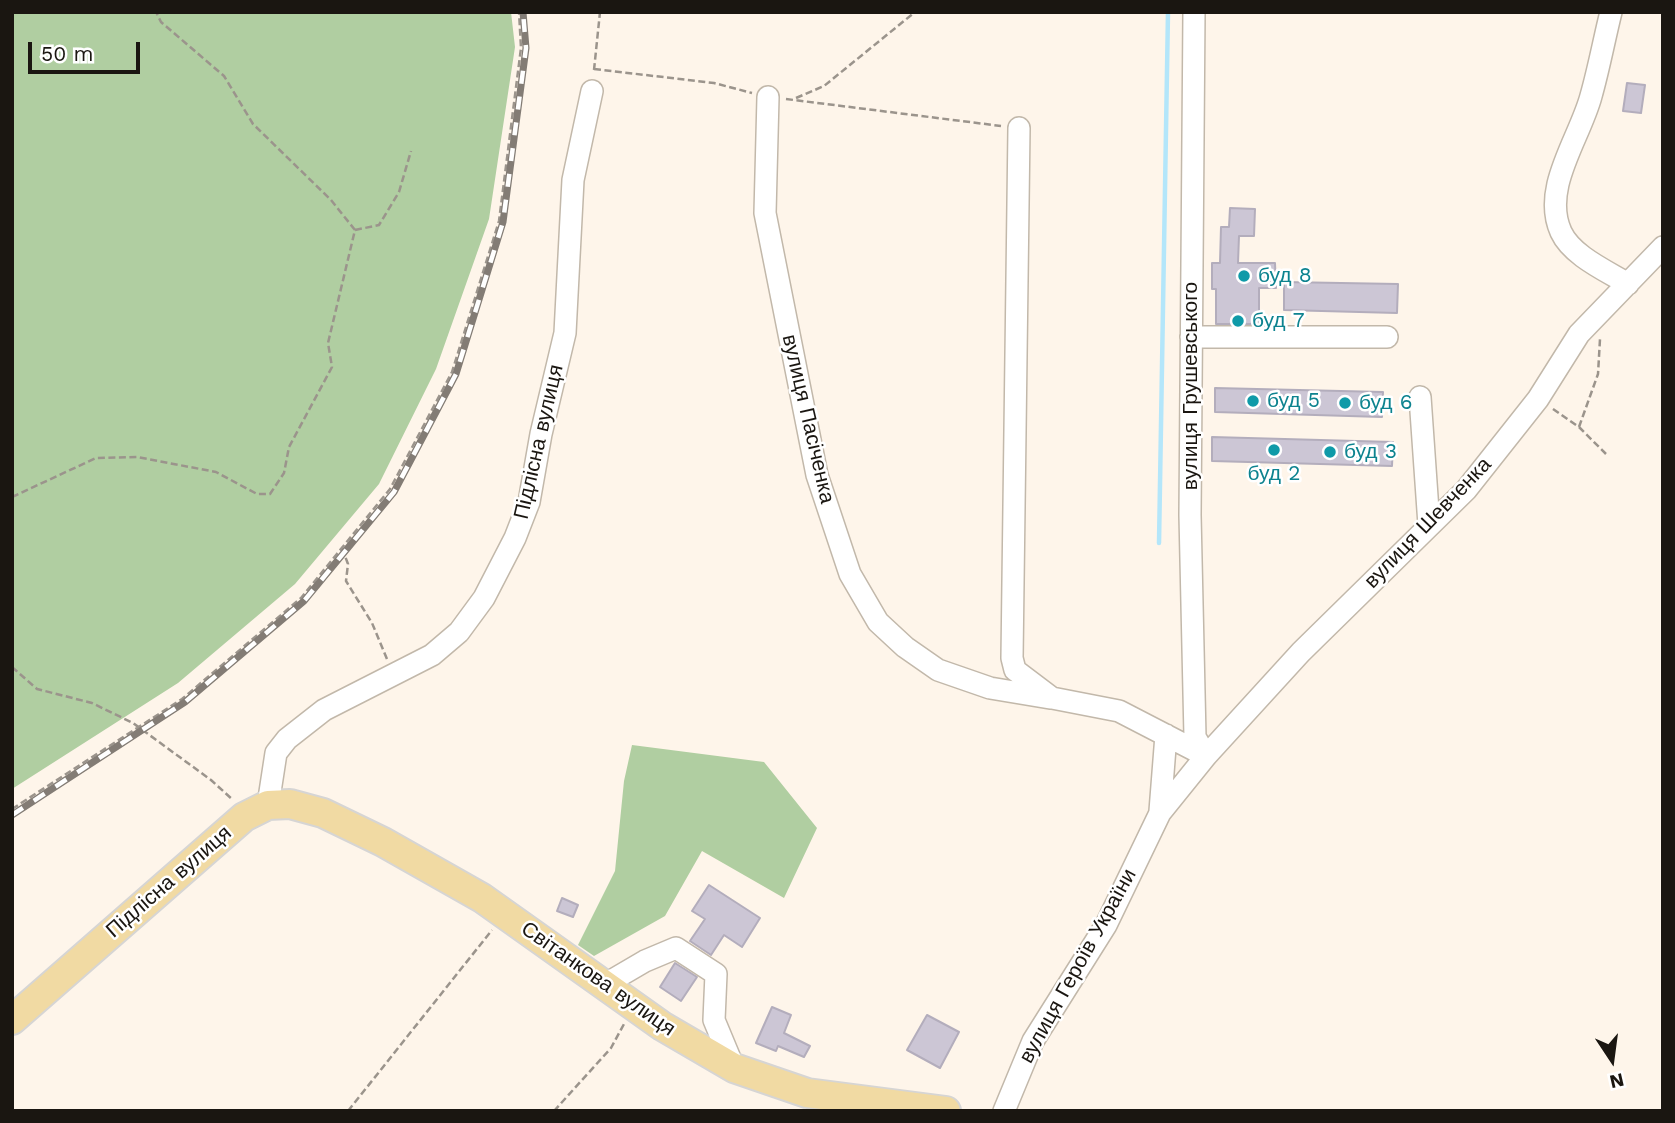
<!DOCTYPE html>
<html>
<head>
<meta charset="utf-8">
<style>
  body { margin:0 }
  #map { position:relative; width:1675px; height:1123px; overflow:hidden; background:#fef5ea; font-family:"Work Sans",sans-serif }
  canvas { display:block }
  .frame { position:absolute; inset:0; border:14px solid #1a1611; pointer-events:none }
  .north { position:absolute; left:1577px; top:1025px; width:70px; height:70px; -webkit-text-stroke:5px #fff; paint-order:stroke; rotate:167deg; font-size:19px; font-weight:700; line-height:28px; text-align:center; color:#1a1611 }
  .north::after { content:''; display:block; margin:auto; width:24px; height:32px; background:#1a1611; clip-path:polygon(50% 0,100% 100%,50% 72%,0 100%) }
  .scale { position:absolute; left:28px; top:42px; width:112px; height:32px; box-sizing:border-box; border:4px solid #1a1611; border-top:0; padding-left:9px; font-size:21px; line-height:24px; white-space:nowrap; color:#1a1611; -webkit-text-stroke:5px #fff; paint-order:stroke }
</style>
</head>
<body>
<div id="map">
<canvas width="1675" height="1123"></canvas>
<div class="frame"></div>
<div class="north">N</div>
<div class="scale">50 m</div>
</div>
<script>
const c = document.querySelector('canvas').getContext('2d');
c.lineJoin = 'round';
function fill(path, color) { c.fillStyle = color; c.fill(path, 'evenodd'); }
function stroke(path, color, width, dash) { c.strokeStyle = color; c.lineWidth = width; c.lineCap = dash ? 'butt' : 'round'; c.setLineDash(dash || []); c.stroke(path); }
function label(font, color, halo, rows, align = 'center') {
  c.font = font + ' "Work Sans",sans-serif'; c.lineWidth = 5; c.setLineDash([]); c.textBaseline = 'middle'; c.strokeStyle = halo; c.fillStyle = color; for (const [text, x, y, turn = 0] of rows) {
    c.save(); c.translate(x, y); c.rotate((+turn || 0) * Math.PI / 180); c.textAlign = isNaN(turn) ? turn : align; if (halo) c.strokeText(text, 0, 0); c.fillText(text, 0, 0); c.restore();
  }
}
fill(new Path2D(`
  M12,12H511L515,47L489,219L436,369L379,484L295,584L178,683L12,789Z
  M632,745L764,762L817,828L784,898L702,851L665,916L594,956L578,945L615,871L624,781Z`), '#b0cea1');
stroke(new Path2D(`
  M1159,543L1168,12`), '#b4e6fa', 4.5);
const building = new Path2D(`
  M1627,83L1645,85L1641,113L1623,111Z
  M1230,208L1255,209L1254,236H1239L1238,263H1275L1276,288H1259V324H1216V289H1212V263H1220L1221,227H1229Z
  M1284,282L1398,284L1397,313L1284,310Z
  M1215,388L1383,392L1382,417L1215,412Z
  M1212,437L1393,442L1392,466L1212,461Z
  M709,885L760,918L742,947L724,935L711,955L690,941L705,919L692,911Z
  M562,898L578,905L573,917L557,911Z
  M675,963L697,977L681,1001L660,987Z
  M772,1007L791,1015L784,1033L810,1046L804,1057L778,1046L776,1051L756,1043Z
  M927,1015L959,1032L940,1068L907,1050Z`);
fill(building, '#ccc6d5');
stroke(building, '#b3adbc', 2);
const minor = new Path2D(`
  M1194,12L1190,515L1195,737L1206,756
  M1611,12C1604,40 1599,68 1591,96C1580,138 1541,188 1561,232C1572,256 1607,271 1628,284
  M768,97L765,213L817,475L850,574L878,622L905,647L938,670L990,688L1050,698
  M1019,128L1012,658L1015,670L1052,698L1119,711L1206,756
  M1191,337H1387
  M1420,397L1429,525
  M268,805L276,753L287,739L324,710L432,655L459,632L484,598L515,538L529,502L541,434L565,333L573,180L592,91
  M1160,811L1166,735
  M604,985L645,961L676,948L716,974L714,1020L734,1068
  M1004,1111L1033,1041L1106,925L1160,813L1206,756L1301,652L1466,490L1538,399L1579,334L1663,247`);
const major = new Path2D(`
  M12,1020L244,817L268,805L290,804L323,813L383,842L482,898L662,1026L734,1068L807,1093L946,1111`);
stroke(minor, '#c2b8aa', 24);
stroke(major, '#d6d5d4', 32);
stroke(new Path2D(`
  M594,69L714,83L752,93
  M594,70L600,12
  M796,98L824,86L915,12
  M786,99L1001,126
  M355,230L379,225L399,192L411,151
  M1553,409L1579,427L1606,454
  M1579,427L1598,374L1600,339
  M12,497L96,458L137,457L216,472L257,494H270L284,473L289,447L332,367L328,343L355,230L331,200L253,124L224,76L161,22L156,12
  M342,548L348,564L346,581L372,623L387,659
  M12,667L37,689L92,703L133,723L211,780L233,800
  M12,809L182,699L301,598L390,489L452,372L499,221L521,48L519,12
  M348,1111L492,930
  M554,1111L611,1048L624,1024`), '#9b948c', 2.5, [7, 3.5]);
stroke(minor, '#fff', 21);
stroke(major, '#f1daa3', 28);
const rail = new Path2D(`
  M12,815L185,702L304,601L394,492L456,374L503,222L526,48L523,12`);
stroke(rail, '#837c75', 7);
stroke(rail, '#fff', 4.5, [13]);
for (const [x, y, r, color] of [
  [1244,276,7,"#0f9aa8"],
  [1238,321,7,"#0f9aa8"],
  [1253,401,7,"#0f9aa8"],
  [1345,403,7,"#0f9aa8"],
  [1274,450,7,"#0f9aa8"],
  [1330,452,7,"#0f9aa8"]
]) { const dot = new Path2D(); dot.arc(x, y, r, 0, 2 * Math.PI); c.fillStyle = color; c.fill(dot); stroke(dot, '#fff', 2.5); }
label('21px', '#0d838f', '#fff', [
  ["буд 8",1258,276],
  ["буд 7",1252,321],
  ["буд 5",1267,401],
  ["буд 6",1359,403],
  ["буд 3",1344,452],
  ["буд 2",1274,474,"center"]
], 'left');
label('21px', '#1a1611', '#fff', [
  ["вулиця Грушевського",1191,386,-90],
  ["вулиця Пасіченка",808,419,77],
  ["Підлісна вулиця",539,442,-77],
  ["вулиця Шевченка",1428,523,-46],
  ["Підлісна вулиця",169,882,-41],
  ["вулиця Героїв України",1078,966,-61],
  ["Світанкова вулиця",598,979,35]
]);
</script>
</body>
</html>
